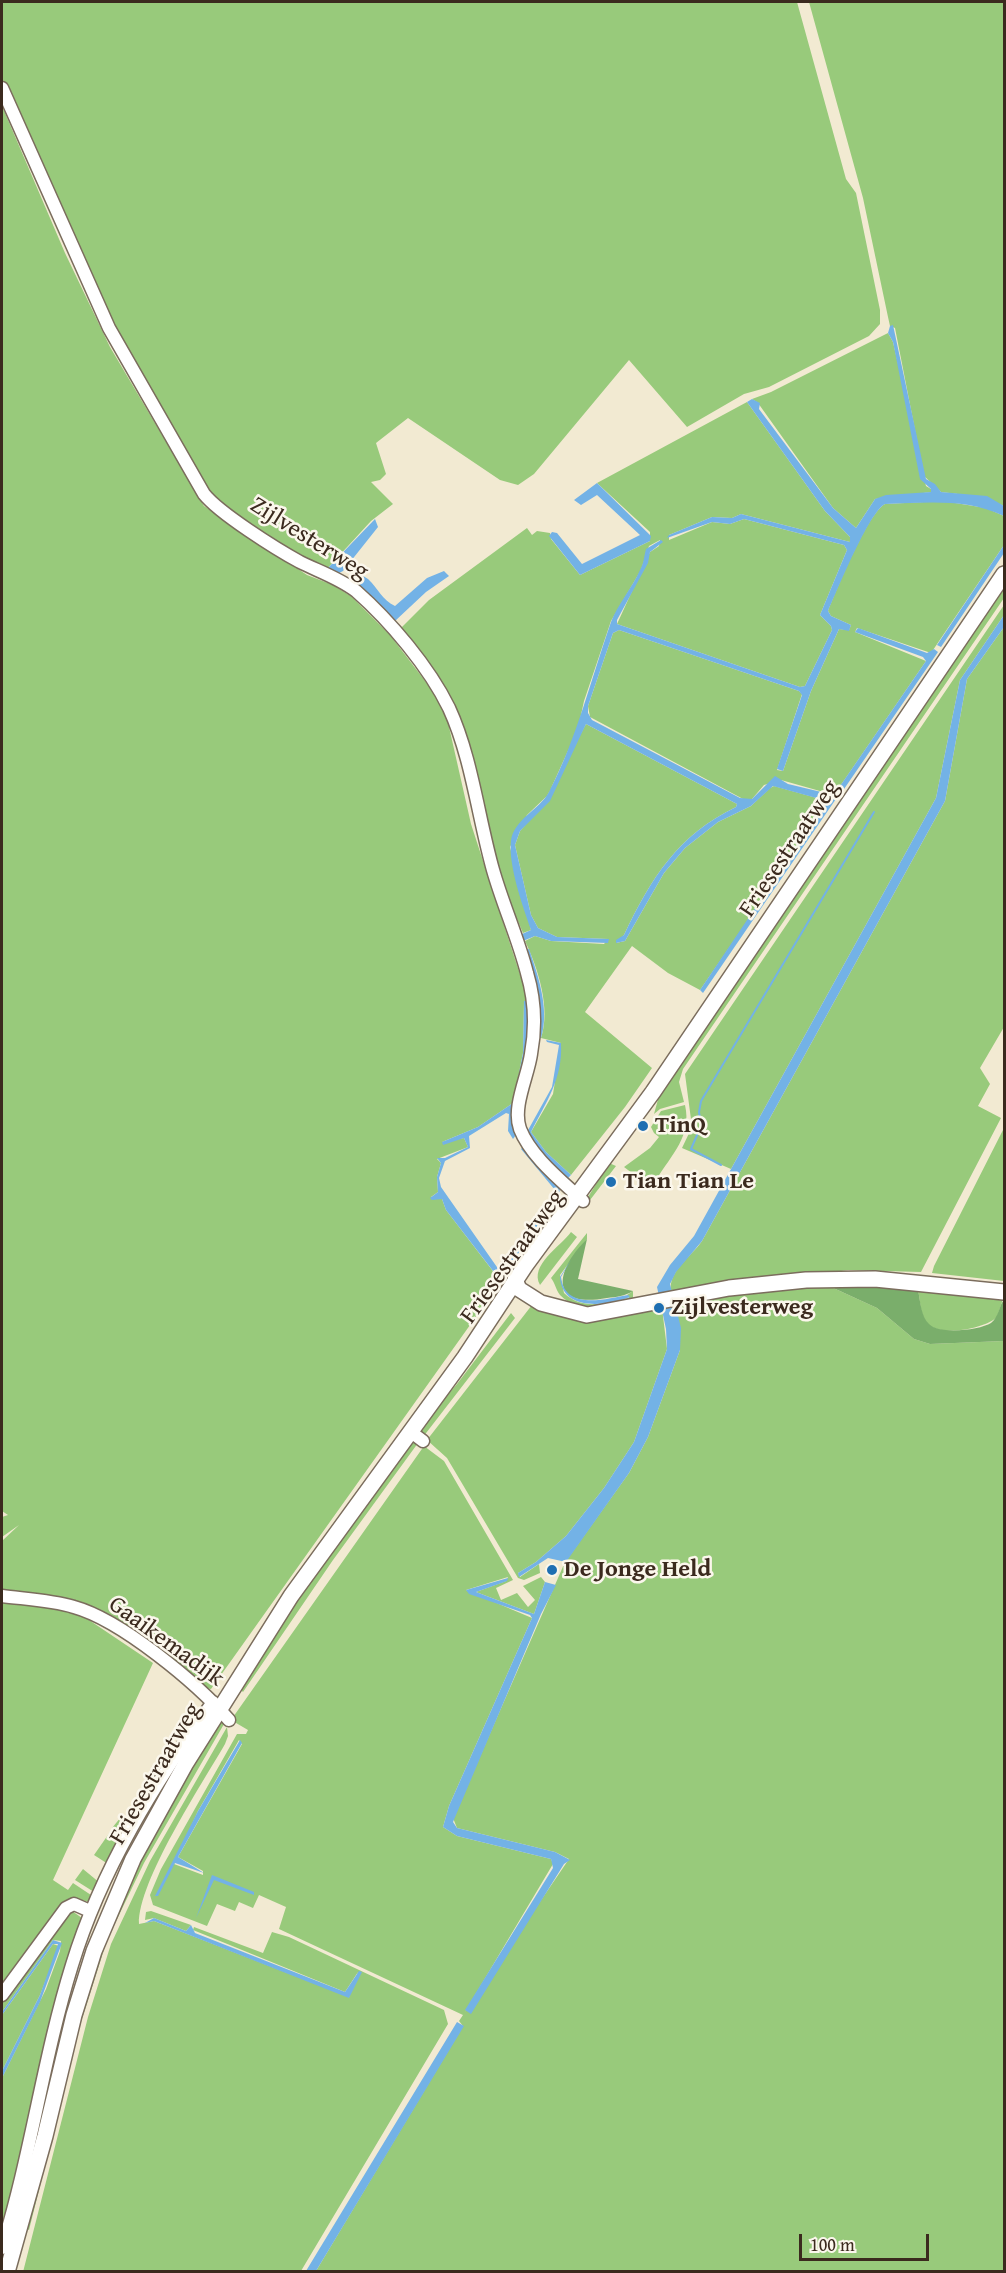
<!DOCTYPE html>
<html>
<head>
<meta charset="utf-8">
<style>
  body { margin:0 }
  #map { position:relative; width:1006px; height:2273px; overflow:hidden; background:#f2ead2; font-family:"Gentium Book Plus",serif }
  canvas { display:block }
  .frame { position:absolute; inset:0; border:3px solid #3b2a1e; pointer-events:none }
  .scale { position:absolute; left:799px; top:2234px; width:130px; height:27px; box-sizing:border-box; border:3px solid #3b2a1e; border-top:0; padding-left:8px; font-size:18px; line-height:21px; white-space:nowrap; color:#3b2a1e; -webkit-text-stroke:4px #fbf7ec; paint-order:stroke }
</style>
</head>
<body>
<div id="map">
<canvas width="1006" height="2273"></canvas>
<div class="frame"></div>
<div class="scale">100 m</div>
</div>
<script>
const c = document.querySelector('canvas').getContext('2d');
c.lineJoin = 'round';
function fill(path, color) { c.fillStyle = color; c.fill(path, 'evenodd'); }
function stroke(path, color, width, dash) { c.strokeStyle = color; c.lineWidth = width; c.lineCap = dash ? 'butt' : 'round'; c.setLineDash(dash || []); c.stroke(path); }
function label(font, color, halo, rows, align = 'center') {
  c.font = font + ' "Gentium Book Plus",serif'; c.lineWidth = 5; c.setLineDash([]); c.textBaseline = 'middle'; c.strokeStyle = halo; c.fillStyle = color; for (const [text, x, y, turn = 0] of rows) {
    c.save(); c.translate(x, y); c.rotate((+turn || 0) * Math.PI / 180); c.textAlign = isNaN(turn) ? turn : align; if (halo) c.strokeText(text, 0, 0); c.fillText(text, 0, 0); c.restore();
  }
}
fill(new Path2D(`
  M2,2H797L846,179L856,193L880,310V324L869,336L769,387L744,394L687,427L629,360L534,474L518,485L500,480L408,418L376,443L386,474L380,480L371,482L393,504L371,521L326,570L306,561L215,501L130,359L2,78Z
  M809,2H1004V506L983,497L941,492L924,476L895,328L890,326L888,317L863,198Z
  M2,106L65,253L110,347L204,506L307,575L333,585L352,597L390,635L432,690L447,718L471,824L528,999L524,1002L523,1053L513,1103L478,1127L442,1142L464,1138L468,1147L437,1159L441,1163L437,1177L438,1192L431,1197L442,1199L446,1210L499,1279L475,1318L211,1689L205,1688L97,1610L71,1601L2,1591V1541L19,1525L2,1537V1517L8,1515L2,1511Z
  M888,333L893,342L926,486L931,489V492L875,499L856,528L833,508L758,403L752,399L771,392Z
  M747,402L825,511L850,537V542L741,514L732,518L712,517L669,535V540L712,522L730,524L744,519L844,545L847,550L820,615L831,626L832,630L805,686L800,687L617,624L650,552L659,546L660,540L649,546L641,570L611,621L584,701L578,729L567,753L548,795L527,815L510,847L531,930L523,933L497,872L466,742L400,629L429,600L527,528L532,535L537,531L550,533L551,539L580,575L650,541V532L597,483Z
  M943,501L986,508L1004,516V545L931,653L857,628L855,632L926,661L834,795L781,780L764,785L752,799H743L590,717L588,706L613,633L619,630L799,691L802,694L777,770L783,771L811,691L839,629L849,630L851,625L831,616L828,611C837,589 867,514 885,504Z
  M1004,584V598L683,1069L679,1082L684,1102L660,1109L654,1114L662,1085Z
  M1004,605V615L960,680L936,798L731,1169L682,1148L692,1127L685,1074Z
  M1004,627V1027L980,1068L990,1084L978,1106L1001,1118L921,1272L848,1270L676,1294L671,1291C668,1271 692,1256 702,1241L945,801L967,679Z
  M586,724L737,804L736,807C678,835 651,878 624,935L616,943L625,941L664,873L685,848L718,822L751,806L770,788L774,786L824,800L828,804L700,990L668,973L632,946L585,1012L652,1068L625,1107L571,1175L546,1152L531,1132L553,1094L561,1043L541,1038C551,1009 538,968 525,941L535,936L551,941L604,944L608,939L557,937L538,928L531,915L515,845L520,831L541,807Z
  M685,1105C692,1136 672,1154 656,1180L649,1175L644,1182L624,1167L650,1148L659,1137L654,1133L651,1127L661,1111Z
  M1004,1128V1281L932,1273L934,1266Z
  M609,1163L616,1166L587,1204L585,1202Z
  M571,1232L577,1237L540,1285C529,1265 561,1246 571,1232Z
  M587,1233V1239L560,1275L564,1293C583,1311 606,1303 629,1298L627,1295L633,1291V1302C610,1306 579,1315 560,1295C556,1290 555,1283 551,1278Z
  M829,1286L877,1308L914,1339L930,1344L1004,1341V2271H316L463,2026L459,2021L463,2015L279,1929L286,1907L259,1895L253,1908L239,1902L235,1911L217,1904L207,1926L153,1905L150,1895L161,1869L237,1734H246L248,1730L231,1720L424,1446L444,1461L513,1580L496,1588L501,1600L517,1593L528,1607L535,1600L523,1586L541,1577L545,1582L534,1614L476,1592L506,1581L508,1577L466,1590L532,1618L449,1806L443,1827L457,1836L551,1859L553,1864L465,2012L569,1859L555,1852L457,1828L453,1818L565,1562L629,1473L648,1437L680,1350L674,1305L738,1291ZM239,1740L242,1744L178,1857L203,1871V1875L174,1864L198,1811Z
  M918,1289L1003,1299L997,1317C985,1329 937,1338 926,1322C920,1313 920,1299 918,1289Z
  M532,1305L570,1317L662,1308L667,1349L634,1442L604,1488L566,1536L536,1562L518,1573L520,1577L539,1564L540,1573L524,1580L518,1578L447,1458L427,1440Z
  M511,1313L515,1318L423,1437L420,1434V1427L457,1384Z
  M413,1440L418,1443L333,1560L243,1692L239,1688L274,1632Z
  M2,1603L57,1608L80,1614L153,1663L53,1880L68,1890L73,1883L91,1895L90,1902L77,1899L2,1990Z
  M219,1721L224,1724L144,1863L107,1940L81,2022L29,2230L27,2229L92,1969L144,1847Z
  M227,1727L228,1736L225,1744C202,1784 138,1881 139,1924L154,1921L349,1997L358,1972L345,1992L193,1930L194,1927L263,1953L272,1932L289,1937L444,2010L448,2024L301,2271L23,2272L88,2017L111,1944L150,1861Z
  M121,1817L128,1822L123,1834L112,1828Z
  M110,1832L119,1839L108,1864L94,1855Z
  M83,1869L100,1883L94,1892L75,1880Z
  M72,1911L82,1918L2,2228V2078L46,1989L60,1951L61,1941L53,1940L2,2012V2001L66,1913Z
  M151,1911L191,1925L186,1931L154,1918L145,1920L146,1912Z
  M53,1944L59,1946L40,1995L2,2071V2015Z`), '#98ca7b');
fill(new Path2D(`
  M587,1239L578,1279L633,1291C625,1296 616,1297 607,1298C546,1309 557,1268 587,1239Z
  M829,1286L918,1289C920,1300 921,1317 929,1324C939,1335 980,1330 991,1323C999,1317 999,1305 1004,1300V1341L930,1344L914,1339L877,1308Z`), '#7aae6b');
fill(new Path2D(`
  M893,325L926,479L935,484L941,492L987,496L1004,506V516C965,498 927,503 885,504C869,512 837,591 828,611L831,616L851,625L849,631L839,629L811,691L783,771L777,769L802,695L799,691L619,630L613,633L588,706V713L592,720L740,798L752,799L775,776L788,784L838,796L703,993L700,990L827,801L773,786L751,806L718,822L685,848L664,873L625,941L616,943V940L624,935C651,878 678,835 736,807L737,804L586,724L550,801L520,831L515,845L531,915L538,928L557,937L609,939L608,943L551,941L535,936L523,941L520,935L531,930C523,907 508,865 511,841C513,820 540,809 549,792C577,738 591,679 611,622C618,604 632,588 640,570C644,563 644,556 646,549L661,540L663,542L650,552L648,563L617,620V624L800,687L805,686L832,630L831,626L820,615L847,550L844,545L744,519L730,524L712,522L667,538L669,535L712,517L732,518L741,514L850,542V537L825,511L747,402L752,399L760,403L759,409L833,508L856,528L875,499L886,495L931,492V489L920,479L893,342L888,333L890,326Z
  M597,483L651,536L650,541L580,575L549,536L552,532L557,533L582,564L640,535L597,495L581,505L574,500Z
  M375,519L378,527L343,571L337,574L326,570Z
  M1004,545V553L941,647L937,645Z
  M351,570C356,575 363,575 368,579C378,588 382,600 395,606L427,578L444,571L449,576L426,592L395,621L348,580Z
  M1004,615V627L967,679L945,801L702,1241L676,1272L670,1284L681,1328L680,1350L648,1437L629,1473L566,1562L548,1558L519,1577L518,1573L536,1562L566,1536L604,1488L634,1442L667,1349L666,1329L657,1287L670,1265L694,1236L936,798L960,680Z
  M858,628L927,653L934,649L938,652L842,792L838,789L926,661L923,657L855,632Z
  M529,949C538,975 550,1010 541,1038L538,1037C541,1005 534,980 525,950Z
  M524,1001H528L530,1024L514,1131L516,1135L513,1139L508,1131L509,1114L506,1113L469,1136L470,1148L445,1161L439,1178L441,1187L499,1270L507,1266L555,1190L521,1149L523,1147L560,1188L559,1194L500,1280L446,1210L442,1199L432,1200L430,1198L438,1192L437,1177L441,1163L437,1158H445L468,1147L464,1138L443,1145L442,1142L478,1127L513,1103L523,1053Z
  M546,1040L561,1043C563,1079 546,1102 531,1132L546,1152L571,1175L568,1178L546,1157L527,1132L552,1087L559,1045L547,1042Z
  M571,1260L561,1277C565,1311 606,1299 628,1295L630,1297C607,1306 562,1312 560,1277Z
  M508,1578L507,1581L476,1592L534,1614L545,1582L556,1585L541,1614L453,1822L457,1828L555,1852L570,1860L564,1864L471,2014L465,2010L553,1868L551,1859L457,1836L443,1827L449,1806L532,1618L530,1615L469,1594L466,1590Z
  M240,1740L242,1743L178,1857L204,1873L175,1863L158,1896H155L198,1811Z
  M212,1875L254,1892V1895L214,1880L196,1918Z
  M154,1918L186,1931L191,1925L195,1933L345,1992L359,1971L362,1972L349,1998L154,1921L145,1923Z
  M53,1940L62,1943L40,2002L2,2078V2071L40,1995L58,1944H53L2,2015V2012Z
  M457,2022L464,2026L316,2271H306Z`), '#73b2e6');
stroke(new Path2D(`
  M721,1165L691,1149L701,1126L699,1112L701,1101L874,812`), '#73b2e6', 2);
const minor = new Path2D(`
  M2,88L109,328L204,494C219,513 276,549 300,562C318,571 339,578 356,591C390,621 429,667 449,708C472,758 478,817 493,870C503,905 518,938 527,973C535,1000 536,1027 531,1054C528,1076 512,1107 520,1129C531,1157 562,1181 583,1201
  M411,1432L423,1441
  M2,1596C25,1599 51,1600 74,1607C121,1620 197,1683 229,1720
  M2,1995L66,1908L74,1904L90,1911
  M2,2248C31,2156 43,2058 72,1965C101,1870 155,1782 213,1702`);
const major = new Path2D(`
  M515,1280L519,1289L541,1303L587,1315L729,1288L806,1280L875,1279L1004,1292
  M7,2272L45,2136L74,2015L94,1951L133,1859L186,1763L291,1596L465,1357L525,1266L653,1092L1004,574`);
stroke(minor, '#7b6d5d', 15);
stroke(major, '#7b6d5d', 18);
stroke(minor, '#fff', 12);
stroke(major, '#fff', 15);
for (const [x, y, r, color] of [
  [643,1126,6,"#1f6fb2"],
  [611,1182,6,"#1f6fb2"],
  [659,1308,6,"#1f6fb2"],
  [552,1570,6,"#1f6fb2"]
]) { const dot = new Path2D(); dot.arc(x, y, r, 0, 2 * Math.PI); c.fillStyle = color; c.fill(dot); stroke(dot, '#fbf7ec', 2); }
label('24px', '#3b2a1e', '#fbf7ec', [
  ["Zijlvesterweg",309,539,32],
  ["Friesestraatweg",790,849,-56],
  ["Friesestraatweg",513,1257,-54],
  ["Gaaikemadijk",166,1642,36],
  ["Friesestraatweg",156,1774,-60]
]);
label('bold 24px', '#3b2a1e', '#fbf7ec', [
  ["TinQ",655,1126],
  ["Tian Tian Le",623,1182],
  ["Zijlvesterweg",671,1308],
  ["De Jonge Held",564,1570]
], 'left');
</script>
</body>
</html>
